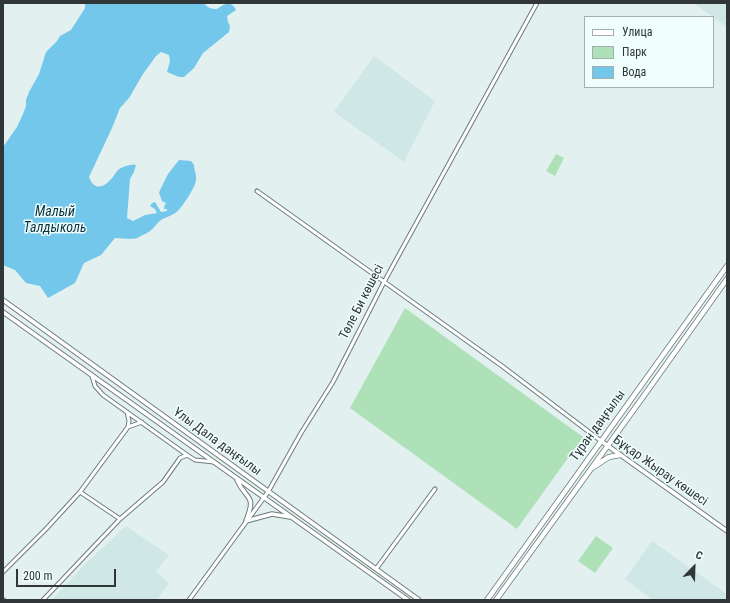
<!DOCTYPE html>
<html>
<head>
<meta charset="utf-8">
<style>
  body { margin:0 }
  #map { position:relative; width:730px; height:603px; overflow:hidden; background:#e2f1f0; font-family:"Roboto Condensed",sans-serif }
  canvas { display:block }
  .frame { position:absolute; inset:0; border:4px solid #313736; pointer-events:none }
  .legend { position:absolute; left:584px; top:16px; width:130px; height:72px; box-sizing:border-box; background:#f0fffd; border:1px solid #a4afad; margin:0; padding:5px 7px; list-style:none; font-size:12px; color:#313736 }
  .legend li { display:flex; align-items:center; gap:8px; height:20px }
  .legend b { width:20px; border:1px solid #a4afad }
  .north { position:absolute; left:674px; top:547px; width:40px; height:40px; -webkit-text-stroke:3px #f0fffd; paint-order:stroke; rotate:23deg; font-size:11px; font-weight:700; line-height:16px; text-align:center; color:#313736 }
  .north::after { content:''; display:block; margin:auto; width:14px; height:18px; background:#313736; clip-path:polygon(50% 0,100% 100%,50% 72%,0 100%) }
  .scale { position:absolute; left:16px; top:569px; width:100px; height:18px; box-sizing:border-box; border:2px solid #313736; border-top:0; padding-left:5px; font-size:12px; line-height:14px; white-space:nowrap; color:#313736; -webkit-text-stroke:3px #f0fffd; paint-order:stroke }
</style>
</head>
<body>
<div id="map">
<canvas width="730" height="603"></canvas>
<div class="frame"></div>
<ul class="legend">
<li><b style="height:5px;background:#fff"></b>Улица</li>
<li><b style="height:11px;background:#aee1b8"></b>Парк</li>
<li><b style="height:11px;background:#73c7eb"></b>Вода</li>
</ul>
<div class="north">С</div>
<div class="scale">200 m</div>
</div>
<script>
const c = document.querySelector('canvas').getContext('2d');
c.lineJoin = 'round';
function fill(path, color) { c.fillStyle = color; c.fill(path, 'evenodd'); }
function stroke(path, color, width, dash) { c.strokeStyle = color; c.lineWidth = width; c.lineCap = dash ? 'butt' : 'round'; c.setLineDash(dash || []); c.stroke(path); }
function label(font, color, halo, rows, align = 'center') {
  c.font = font + ' "Roboto Condensed",sans-serif'; c.lineWidth = 3; c.setLineDash([]); c.textBaseline = 'middle'; c.strokeStyle = halo; c.fillStyle = color; for (const [text, x, y, turn = 0] of rows) {
    c.save(); c.translate(x, y); c.rotate((+turn || 0) * Math.PI / 180); c.textAlign = isNaN(turn) ? turn : align; if (halo) c.strokeText(text, 0, 0); c.fillText(text, 0, 0); c.restore();
  }
}
fill(new Path2D(`
  M693,3H727V27L713,17Z
  M374,56L435,101L404,162L334,112Z
  M126,526L169,555L156,571L169,583L157,600H52L85,564Z
  M652,541L727,594V600H653L625,579Z`), '#cfe7e5');
fill(new Path2D(`
  M556,154L564,158L555,176L546,171Z
  M405,308L583,437L517,529L350,408Z
  M596,536L613,548L595,573L578,561Z`), '#aee1b8');
fill(new Path2D(`
  M85,3H204C207,8 212,9 217,9C224,4 231,0 236,10L227,16L228,22L230,26L229,32L203,53L194,68L184,77H179L167,72L170,61L169,55L161,52L156,56L143,74L129,98L120,108L112,128L89,177C94,191 104,188 112,178C114,176 115,173 118,170C122,167 130,164 136,165L134,172L130,179L127,218L133,221L145,215L157,213L155,209L150,206L152,203L155,202L161,212L167,211V209H164V207L166,203L162,201L159,193L160,190L168,174L179,160L191,161L194,165C194,170 197,175 196,180C196,186 181,210 175,213C171,216 166,217 161,220C157,223 154,228 150,231C149,232 139,237 137,238C131,240 122,238 115,238L101,255L84,263L75,283L48,298L40,286L26,283L15,270L3,265V147L17,127L23,114L26,106V100L29,92L39,74L46,52L57,41L60,36L71,30L85,8Z`), '#73c7eb');
const minor = new Path2D(`
  M257,191L502,366L601,441
  M92,376L95,386L103,395L187,455
  M127,412L129,421L128,427L142,422
  M120,519L80,492L128,427
  M376,569L435,489
  M3,572L46,529L80,492
  M3,600H4
  M43,600L120,519L163,482L180,458L187,455L195,460L214,462
  M189,600L268,492L301,433L333,382L384,282L537,3`);
const tertiary = new Path2D(`
  M3,300L419,600
  M3,312L408,600
  M601,441L727,531
  M237,480C246,501 257,493 246,521
  M246,521L272,514L290,517`);
const primary = new Path2D(`
  M592,468L609,457L620,455
  M487,600L727,266
  M496,600L643,397L727,279`);
stroke(minor, '#6d7b79', 5);
stroke(tertiary, '#6d7b79', 5.5);
stroke(primary, '#6d7b79', 6);
stroke(minor, '#fff', 3);
stroke(tertiary, '#fff', 3.5);
stroke(primary, '#fff', 4.5);
label('13px', '#313736', '#f0fffd', [
  ["Төле Би көшесі",362,302,-63],
  ["Тұран даңғылы",598,426,-54],
  ["Ұлы Дала даңғылы",217,442,36],
  ["Бұқар Жырау көшесі",660,471,35]
]);
label('italic 14px', '#093140', '#f0fffd', [
  ["Малый",55,212],
  ["Талдыколь",55,228]
]);
</script>
</body>
</html>
